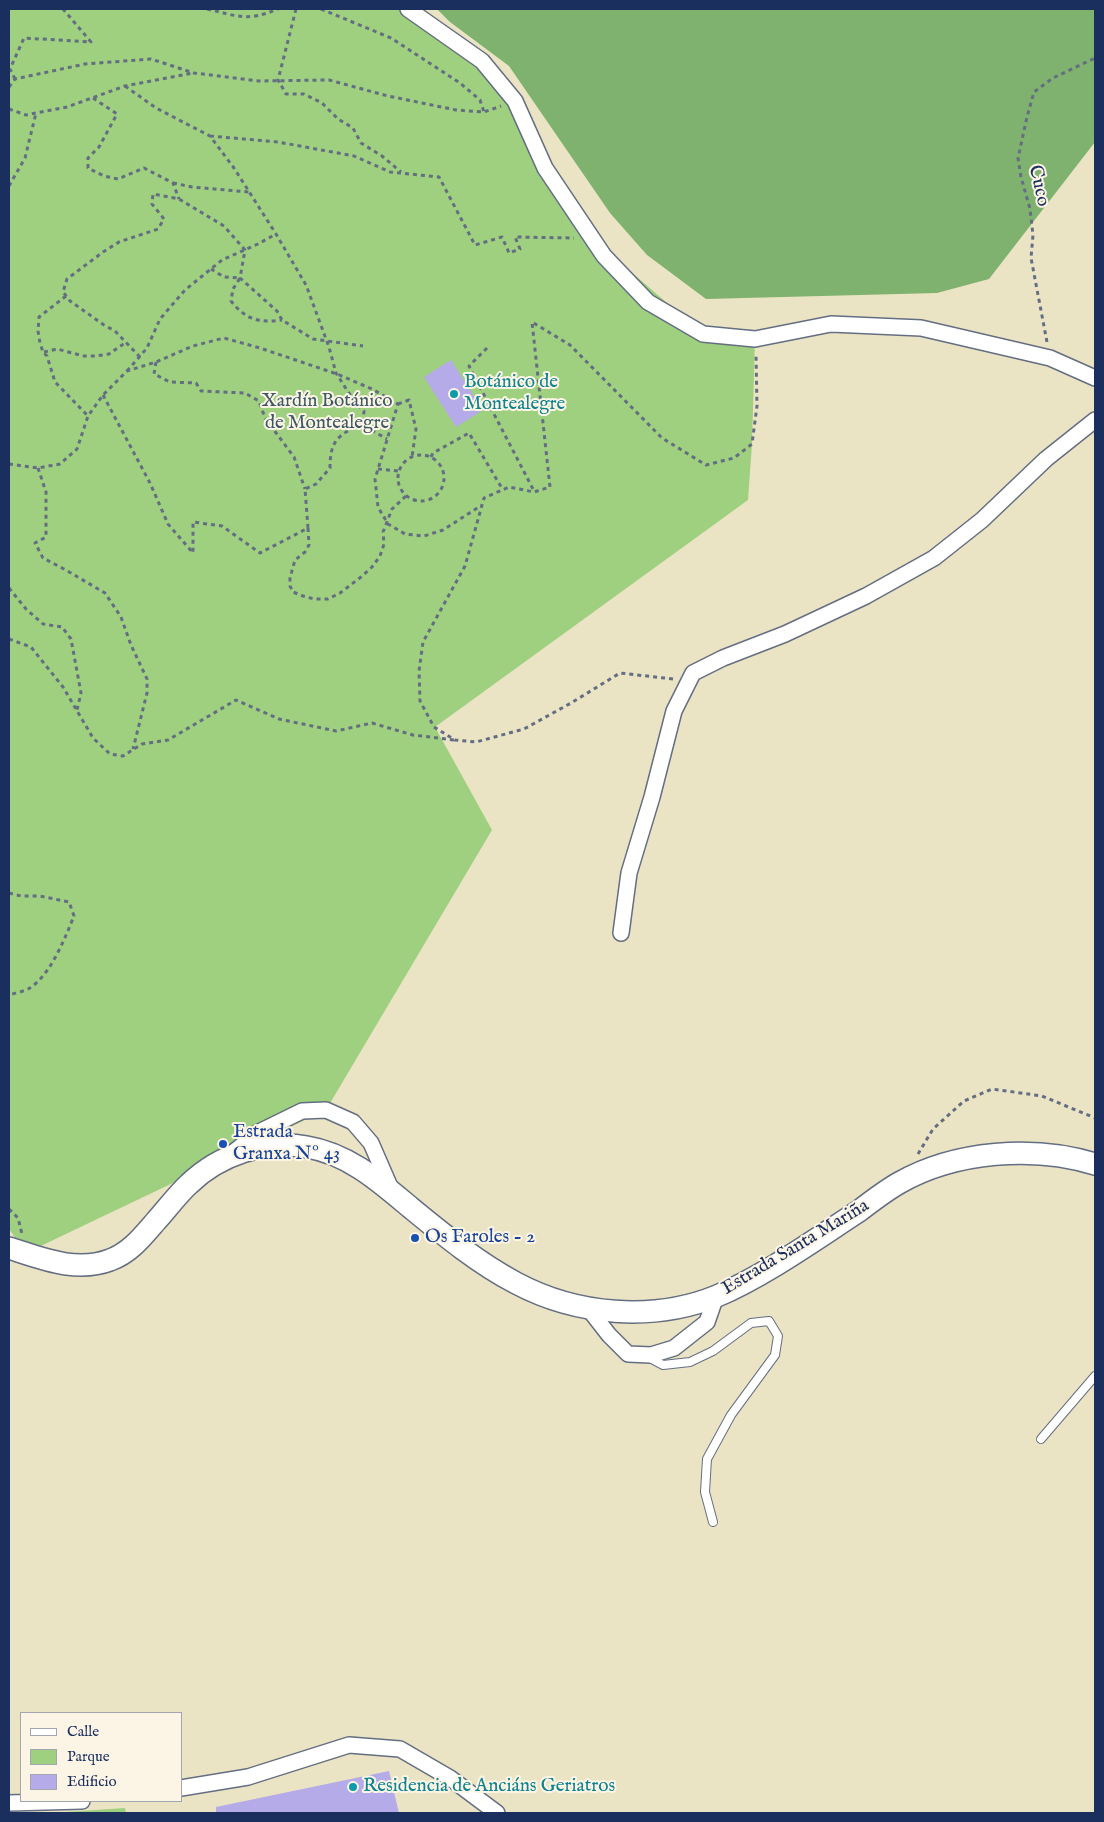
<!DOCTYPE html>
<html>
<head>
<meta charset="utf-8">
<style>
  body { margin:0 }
  #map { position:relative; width:1104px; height:1822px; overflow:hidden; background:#ebe4c4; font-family:"IM FELL English",serif }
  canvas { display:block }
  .frame { position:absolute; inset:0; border:10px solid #1b2f5e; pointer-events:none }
  .legend { position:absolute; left:20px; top:1712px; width:162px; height:90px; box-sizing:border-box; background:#fcf5e5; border:1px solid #a2a6af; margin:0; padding:6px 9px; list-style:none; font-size:15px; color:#1b2f5e }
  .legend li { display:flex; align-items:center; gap:10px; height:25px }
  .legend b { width:25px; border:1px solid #a2a6af }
</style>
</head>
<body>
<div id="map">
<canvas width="1104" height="1822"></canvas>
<div class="frame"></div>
<ul class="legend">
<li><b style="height:6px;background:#fff"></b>Calle</li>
<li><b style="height:14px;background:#9ed07f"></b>Parque</li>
<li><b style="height:14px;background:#b6abe9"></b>Edificio</li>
</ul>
</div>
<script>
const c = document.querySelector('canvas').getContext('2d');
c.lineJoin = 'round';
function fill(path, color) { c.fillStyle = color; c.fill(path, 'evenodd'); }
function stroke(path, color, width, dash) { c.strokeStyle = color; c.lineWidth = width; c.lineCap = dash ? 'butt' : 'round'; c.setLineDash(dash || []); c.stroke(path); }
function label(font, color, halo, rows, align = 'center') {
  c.font = font + ' "IM FELL English",serif'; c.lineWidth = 4; c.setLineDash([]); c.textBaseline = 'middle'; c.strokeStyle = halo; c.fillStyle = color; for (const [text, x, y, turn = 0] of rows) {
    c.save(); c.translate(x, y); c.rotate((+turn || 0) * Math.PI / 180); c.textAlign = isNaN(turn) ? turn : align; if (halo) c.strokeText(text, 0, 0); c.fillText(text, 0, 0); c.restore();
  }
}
fill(new Path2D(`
  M9,9H417L515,101L593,239L703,334L755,339L752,444L748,500L435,727L492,830L326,1110L26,1253L9,1229Z
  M125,1808L126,1813H50Z`), '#9ed07f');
fill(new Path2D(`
  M437,9H1095V142L989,279L937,293L706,299L647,255L610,213L509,66L450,22Z`), '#7eb26e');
fill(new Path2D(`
  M451,360L483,410L456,427L424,377Z
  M389,1771L399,1813H216V1807Z`), '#b6abe9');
const lane = new Path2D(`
  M648,1357L663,1365L690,1362L713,1351L751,1323L769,1321L778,1336L775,1355L731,1415L707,1459L705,1492L713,1522
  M1041,1439L1095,1376`);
const street = new Path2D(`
  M408,9L482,61L515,101L545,168L604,256L648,302L703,334L755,339L831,324L921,328L1050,358L1095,378
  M621,933L629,873L652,797L674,711L693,673L723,658L785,634L866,596L934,558L982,520L1046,459L1095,420
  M235,1151L257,1133L302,1111L326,1110L353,1122L371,1143L391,1189
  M588,1308L609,1335L628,1354L651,1355L674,1348L707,1322L716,1296
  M181,1788L248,1777L349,1745L400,1749L450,1778L497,1813
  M9,1803L82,1801`);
const secondary = new Path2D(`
  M9,1248C41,1258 76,1273 110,1260C130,1253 143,1236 156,1221C167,1209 177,1195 189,1184C219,1155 265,1139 307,1147C349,1154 380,1182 411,1208C444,1235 478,1263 516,1283C576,1315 653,1322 717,1296C764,1276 816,1239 859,1211C872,1201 885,1191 899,1183C955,1151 1034,1145 1095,1164`);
stroke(lane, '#646e82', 10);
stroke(street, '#646e82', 18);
stroke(secondary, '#646e82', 24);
stroke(new Path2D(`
  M207,9C238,16 247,22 278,9
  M296,9L278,80L286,94H304L322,103L338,119L353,128L361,143L382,156L401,172
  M321,9L391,38L460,83L480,100L484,112
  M15,79L10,69L24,38L91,42L63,9
  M125,86L156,108L210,136L234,168L276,234L306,285L329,347L336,373L354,401L364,411L363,423L373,431L387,439
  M9,87L15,79L85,64L151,59L194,73L259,81L329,80L388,96L456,110L484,112L501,106
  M93,98L117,114L99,147L88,158V168L104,176L118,179L144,168L173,183L179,199
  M9,109L26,115L36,113L67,107L125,86L193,73
  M210,136L278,142L354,156L390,172L439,177L475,245L502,237L509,253L520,249L515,237L574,238
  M173,183L192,187L249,192
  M9,186L25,158L36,113
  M211,269L224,277L240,278L233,289L231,301C246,320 259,323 282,320
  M66,296L39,317L38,331L40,343L43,352L47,356L55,382L88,416
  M1047,342L1031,258L1033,235L1030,209L1021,177L1018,158L1027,117L1034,92L1053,78L1095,58
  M487,348L469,366L534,491
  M44,352L57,349L84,356H95L109,354L125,343
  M140,357L115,331L104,325L70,301L63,292L67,279L103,252L119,242L158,229L164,219L152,204L153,194L179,199L224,226L245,250L240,278L277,311L282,320L313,339L363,346
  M156,362L154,374L170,382L196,383L201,391L245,393L259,401L265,418L294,457L305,489
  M127,371L147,348L160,319L185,290L222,260L258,244L276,234
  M103,395L150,483L168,524L193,553V522L222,526L260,553L308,528L305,489L316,484L330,468C330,439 339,435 363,423
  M398,404L409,400L416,429L412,457
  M398 478a23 23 0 1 1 46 0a23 23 0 1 1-46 0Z
  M431,457L433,453L469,433L503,490
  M9,464L38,468L60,464L77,449L88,416L103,395L127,371L156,362L193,346L224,338L260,348L337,374L372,389L398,404L375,479L378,507L388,524L405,534L424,536L443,530L482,505
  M38,468L46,492V537L35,543L43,558L64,569L105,593L121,617L131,645L147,679V693L133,749
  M378,469L399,471
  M308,528L309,545L305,552L295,560L290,578V586L293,592L303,596L314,599H328L340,593L361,577L372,567L380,556L384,544L383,532L392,509L406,496
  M9,588L26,609L43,624L62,627L71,639L81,693L77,710
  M9,639L31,647L63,687L93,738L110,754L123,756L142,744L168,740L236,700L279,719L336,731L372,723L413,735L454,740
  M673,679L620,673L571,703L524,729L476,742L455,740L434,727L420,701L419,671L423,642L465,566L484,498L509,487L534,492L550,487L532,322L570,345L662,438L706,465L734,458L752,444L757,406L756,354
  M9,893L21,896H40L69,902L74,916C65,938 50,977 28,989C22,992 15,993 9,995
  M918,1154L933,1129L964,1101L992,1089L1042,1096L1095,1118
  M9,1209L18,1218L22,1234`), '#646e82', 3, [4, 4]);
stroke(lane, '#fff', 8);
stroke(street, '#fff', 15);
stroke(secondary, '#fff', 21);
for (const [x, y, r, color] of [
  [454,394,5,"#0f9aa8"],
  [223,1144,5,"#1a4fb4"],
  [415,1238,5,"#1a4fb4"],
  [353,1787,5,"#0f9aa8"]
]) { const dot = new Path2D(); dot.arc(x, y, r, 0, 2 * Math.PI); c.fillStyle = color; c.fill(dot); stroke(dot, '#fcf5e5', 2); }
label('19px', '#1b2f5e', '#fcf5e5', [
  ["Cuco",1038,186,77],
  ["Estrada Santa Mariña",796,1248,-31]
]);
label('19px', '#0d838f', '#fcf5e5', [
  ["Botánico de",464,383],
  ["Montealegre",464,405],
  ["Residencia de Anciáns Geriatros",363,1787]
], 'left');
label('19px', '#3c5766', '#fcf5e5', [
  ["Xardín Botánico",327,402],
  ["de Montealegre",327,424]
]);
label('19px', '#164399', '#fcf5e5', [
  ["Estrada",233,1133],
  ["Granxa Nº 43",233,1155],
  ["Os Faroles - 2",425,1238]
], 'left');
</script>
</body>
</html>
